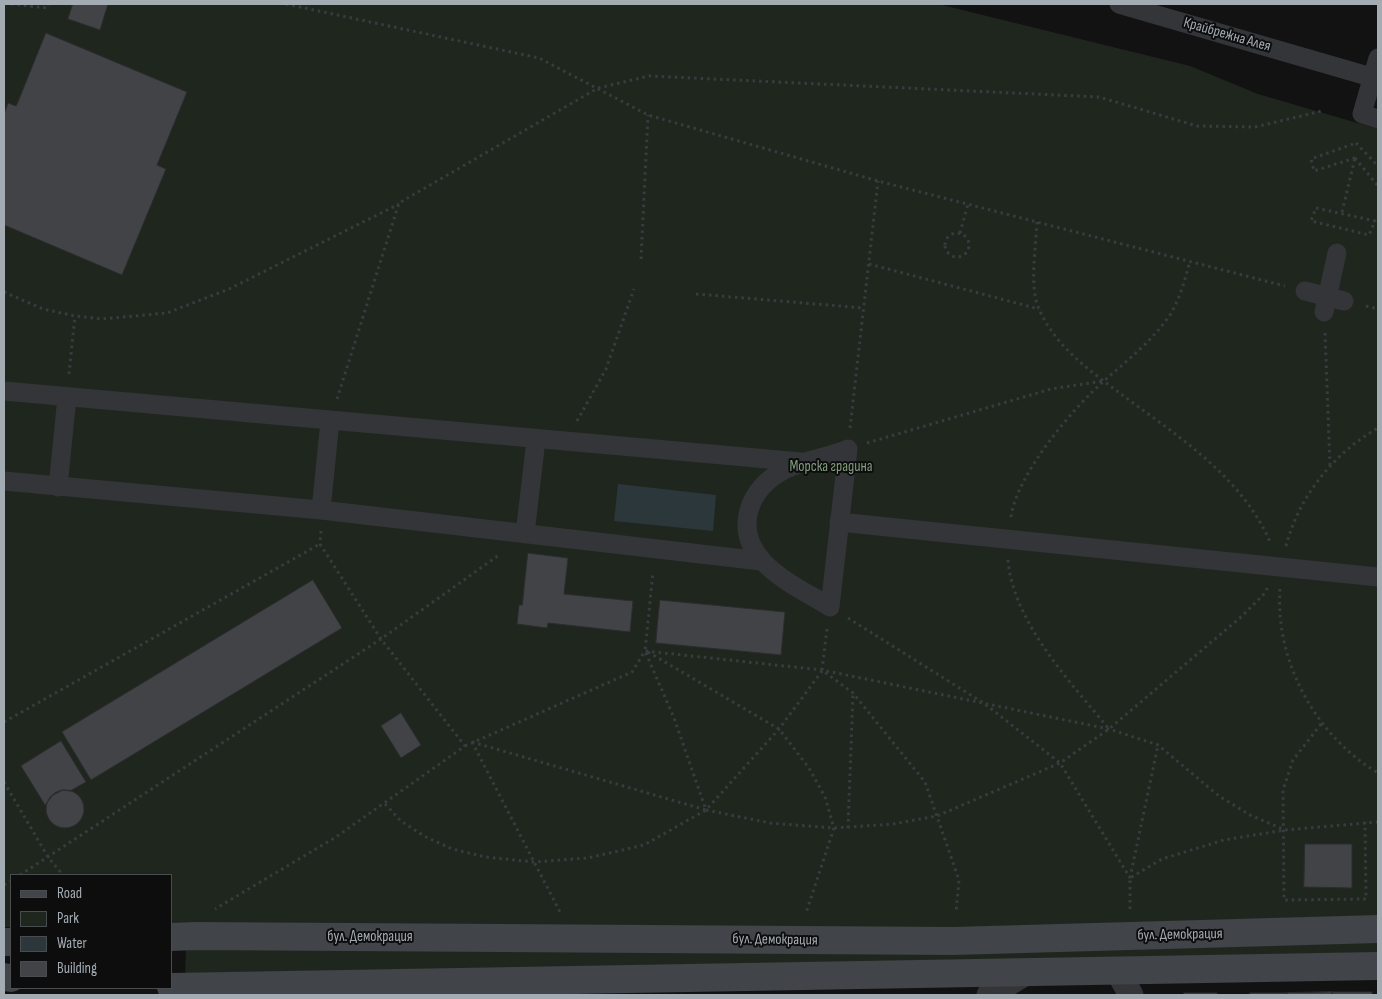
<!DOCTYPE html>
<html>
<head>
<meta charset="utf-8">
<style>
  body { margin:0 }
  #map { position:relative; width:1382px; height:999px; overflow:hidden; background:#121213; font-family:"Sofia Sans Condensed",sans-serif }
  canvas { display:block }
  .frame { position:absolute; inset:0; border:5px solid #a4acb3; pointer-events:none }
  .legend { position:absolute; left:10px; top:874px; width:162px; height:115px; box-sizing:border-box; background:#0d0d0e; border:1px solid #494d50; margin:0; padding:6px 9px; list-style:none; font-size:15px; color:#a4acb3 }
  .legend li { display:flex; align-items:center; gap:10px; height:25px }
  .legend b { width:25px; border:1px solid #494d50 }
</style>
</head>
<body>
<div id="map">
<canvas width="1382" height="999"></canvas>
<div class="frame"></div>
<ul class="legend">
<li><b style="height:6px;background:#414448"></b>Road</li>
<li><b style="height:14px;background:#1f261e"></b>Park</li>
<li><b style="height:14px;background:#2c373b"></b>Water</li>
<li><b style="height:14px;background:#414346"></b>Building</li>
</ul>
</div>
<script>
const c = document.querySelector('canvas').getContext('2d');
c.lineJoin = 'round';
function fill(path, color) { c.fillStyle = color; c.fill(path, 'evenodd'); }
function stroke(path, color, width, dash) { c.strokeStyle = color; c.lineWidth = width; c.lineCap = dash ? 'butt' : 'round'; c.setLineDash(dash || []); c.stroke(path); }
function label(font, color, halo, rows, align = 'center') {
  c.font = font + ' "Sofia Sans Condensed",sans-serif'; c.lineWidth = 4; c.setLineDash([]); c.textBaseline = 'middle'; c.strokeStyle = halo; c.fillStyle = color; for (const [text, x, y, turn = 0] of rows) {
    c.save(); c.translate(x, y); c.rotate((+turn || 0) * Math.PI / 180); c.textAlign = isNaN(turn) ? turn : align; if (halo) c.strokeText(text, 0, 0); c.fillText(text, 0, 0); c.restore();
  }
}
fill(new Path2D(`
  M4,4H938L1190,66L1258,94L1378,129V917L960,932L171,924V875H11V927H4Z
  M1378,934V960L185,975L186,949Z`), '#1f261e');
fill(new Path2D(`
  M618,484L716,495L713,531L614,521Z`), '#2c373b');
const building = new Path2D(`
  M73,4H108L100,30L68,19Z
  M46,33L187,92L157,165L166,169L122,275L4,225V114L8,103L16,106Z
  M528,553L568,558L564,594L633,601L630,632L548,623L547,628L517,624L519,605H522Z
  M313,580L342,628L91,780L62,732Z
  M660,600L785,612L781,655L656,643Z
  M401,713L421,745L401,758L381,726Z
  M61,741L86,782L70,791L63,790L53,795L45,805L21,766Z
  M46 809a19 19 0 1 1 38 0a19 19 0 1 1-38 0Z
  M1305,844H1352V888L1304,887Z
  M1332,992V995H1287V993Z
  M1332,992H1372V995H1332Z
  M1184,993H1217V995H1184Z
  M1250,993H1287V995H1250Z`);
fill(building, '#414346');
stroke(building, '#2c2c2f', 1);
stroke(new Path2D(`
  M11,4L47,8L48,4
  M286,4L539,58L648,115L878,181L1285,286
  M1356,143L1378,166
  M1355,158L1314,171L1311,159L1356,143
  M1355,158L1378,186
  M1316,208L1375,221L1369,235L1311,221Z
  M1342,212L1355,158
  M1037,222C1036,246 1029,288 1039,309C1054,344 1087,369 1117,391C1174,434 1242,475 1271,544
  M960,233L968,204
  M945 245a12 12 0 1 1 24 0a12 12 0 1 1-24 0Z
  M641,259L648,115
  M869,264L1039,309
  M4,292L43,309L75,316L102,319L167,313L229,289L399,204
  M696,294L864,308
  M1366,306L1378,309
  M1325,333L1330,466
  M69,374L75,316
  M337,399L399,203L598,88L649,76L1099,97L1197,126L1255,127L1322,111
  M577,421L606,369L634,289
  M850,428L878,181
  M867,443L1051,389L1103,381
  M1011,517C1017,474 1072,409 1105,380C1129,359 1152,341 1170,315C1180,298 1185,280 1190,261
  M321,531L320,544L381,639L499,555
  M1286,546C1299,496 1334,453 1378,428
  M1008,560C1013,622 1071,683 1109,729
  M1280,589C1275,662 1316,736 1378,773
  M848,618L985,704L1060,763L1130,878
  M827,629L822,670L853,693L925,782L959,880L956,913
  M648,652L779,729L809,768L825,797L834,828L806,913
  M4,722L320,544
  M1321,724L1293,760L1283,790L1284,900L1366,899L1365,822
  M472,742L706,810L674,718L645,651L653,572
  M472,742L560,912
  M465,746L632,672L645,651L822,670L1109,729L1158,745L1219,796L1250,815L1285,830
  M4,782L48,857L63,875
  M385,804L401,821L424,836L452,849L486,857L534,862L588,858L644,845L706,810L779,729L822,671
  M706,810L770,823L834,828L893,824L937,816L1060,763L1109,729L1242,616L1263,595L1268,587
  M848,828L853,693
  M20,875L381,639L465,746L336,837L215,909
  M1130,878L1158,745
  M4,885L11,881
  M1130,909V878L1162,859L1224,840L1285,830L1378,822`), '#393c3f', 3, [2.5, 4]);
stroke(new Path2D(`
  M1119,4L1378,79
  M1378,58L1362,114L1378,119
  M1305,291L1344,301
  M1324,312L1337,253
  M4,391L801,462
  M848,449L830,607C795,585 735,561 749,510C755,490 768,478 786,469C806,459 828,458 848,449Z
  M4,481L321,510L761,561
  M58,487L67,397
  M321,510L330,421
  M839,522L1378,577
  M525,534L536,440`), '#333538', 19);
stroke(new Path2D(`
  M1117,970L1131,995
  M989,995L1026,973`), '#333538', 25);
stroke(new Path2D(`
  M171,937L196,936L953,941L1378,929
  M4,942H11
  M4,977L11,978
  M171,987L1378,966`), '#414448', 28);
label('15px', '#a4acb3', '#0d0d0e', [
  ["Крайбрежна Алея",1227,35,16],
  ["бул. Демокрация",1180,935,-1],
  ["бул. Демокрация",370,937],
  ["бул. Демокрация",775,940,1]
]);
label('15px', '#829d7b', '#0d0d0e', [
  ["Морска градина",831,467]
]);
</script>
</body>
</html>
